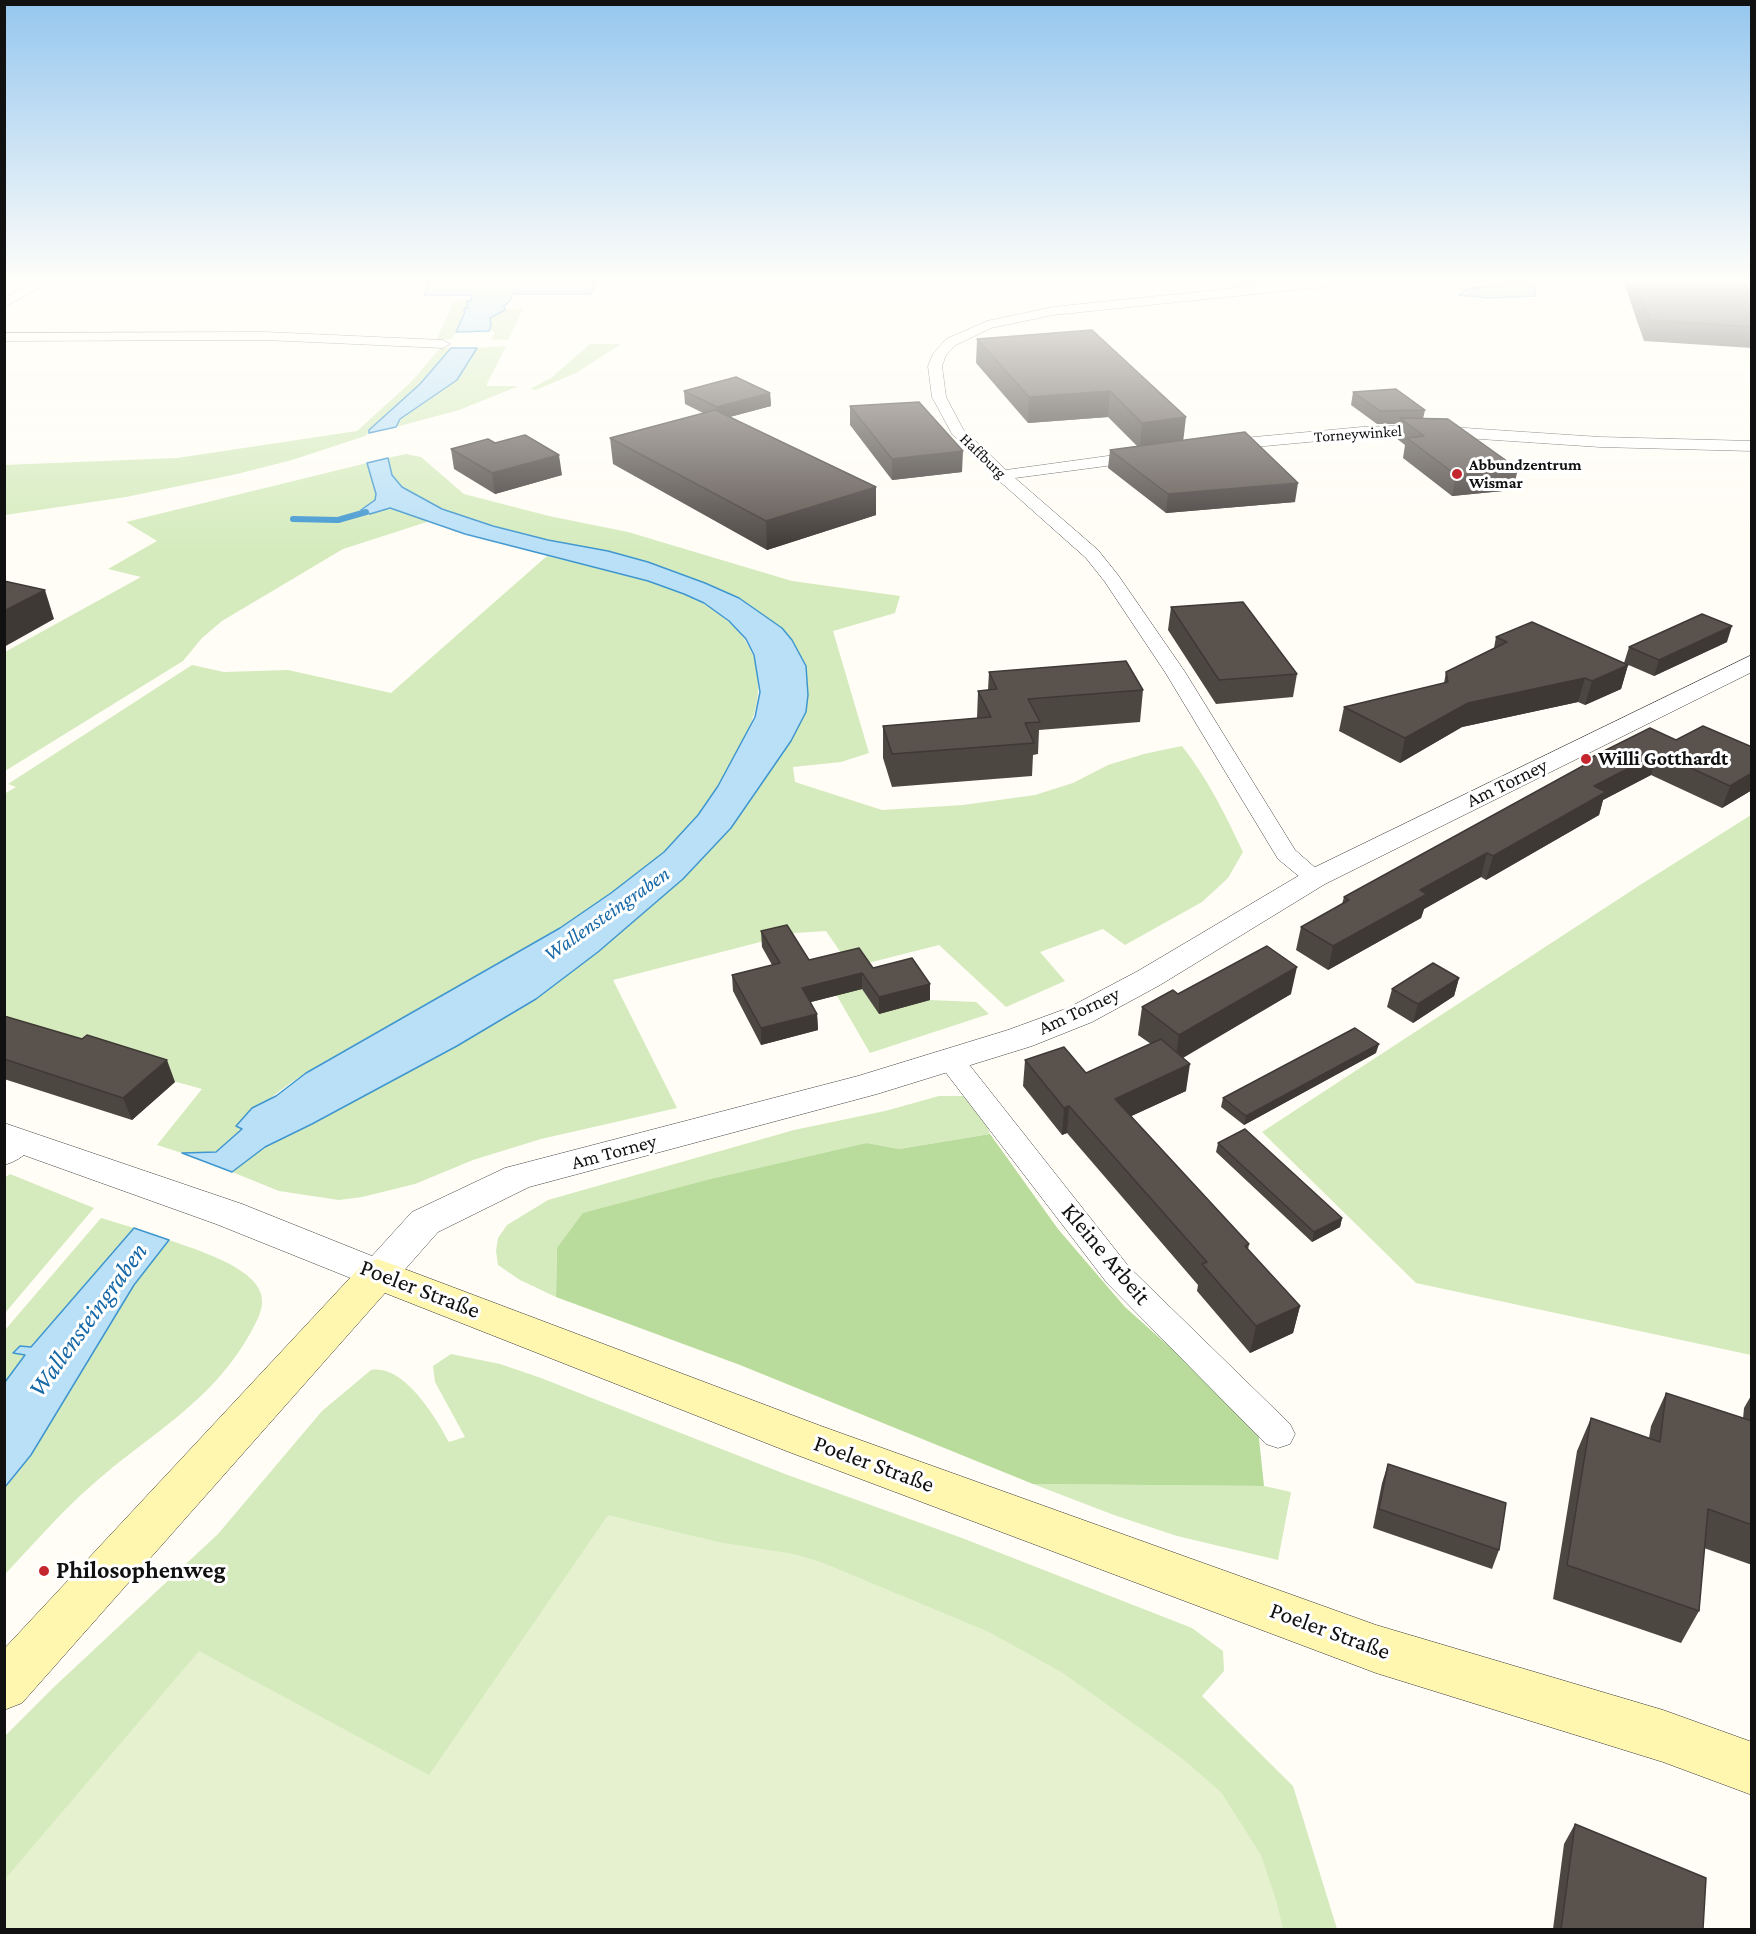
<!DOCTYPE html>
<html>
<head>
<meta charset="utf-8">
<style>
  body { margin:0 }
  #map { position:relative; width:1756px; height:1934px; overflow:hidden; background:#fffdf5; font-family:"Crimson Pro",serif }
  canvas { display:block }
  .frame { position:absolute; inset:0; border:6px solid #111; pointer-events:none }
</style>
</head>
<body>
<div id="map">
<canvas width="1756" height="1934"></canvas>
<div class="frame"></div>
</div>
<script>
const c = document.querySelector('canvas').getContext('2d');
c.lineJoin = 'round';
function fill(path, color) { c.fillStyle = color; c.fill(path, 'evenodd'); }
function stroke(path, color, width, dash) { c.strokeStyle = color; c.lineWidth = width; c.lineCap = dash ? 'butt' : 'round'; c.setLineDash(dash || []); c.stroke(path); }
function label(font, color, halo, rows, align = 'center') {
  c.font = font + ' "Crimson Pro",serif'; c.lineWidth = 6; c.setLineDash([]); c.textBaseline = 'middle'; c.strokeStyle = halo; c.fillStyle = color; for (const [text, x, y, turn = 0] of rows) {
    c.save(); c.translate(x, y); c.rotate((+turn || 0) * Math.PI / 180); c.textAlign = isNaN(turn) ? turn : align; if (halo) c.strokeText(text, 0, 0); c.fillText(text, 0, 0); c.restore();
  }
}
fill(new Path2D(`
  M454,301H467L468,307L452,339L436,340Z
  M505,309H523L508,340L491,339L495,332L489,331L491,325L490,318Z
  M590,344H621L576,373L536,390L530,389L551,378Z
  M506,346L486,386H519L459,410L396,427L400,419L457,380L477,348Z
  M440,348H451L420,384L365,436L292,460L237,474L126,497L5,515L4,465L177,458L357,431L411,382Z
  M406,454L421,457L464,494L549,516L628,532L792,581L900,596L895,613L833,631L869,753L841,762L793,767L795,782L882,810L963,805L1035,795L1073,783L1108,765L1144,754L1182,746C1208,779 1225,814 1243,852L1228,878L1202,902L1125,945L1103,929L1040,952L1065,981L1006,1007L939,945L860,965L862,989L879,1013L930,1000L976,1002L989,1014L870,1053L822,970L848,963L826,931L795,933L613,980L677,1108L541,1139L473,1160L415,1184L362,1197L339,1200L279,1191L232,1172L265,1147L312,1124L457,1046L536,999L598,952L731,828L791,741L806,666L792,640L782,628L648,562L608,551L548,540L492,525L442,509L402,487L392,474L388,458Z
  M367,463L376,494L375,500L362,509L370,514L390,508L430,521L343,549L222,621L202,638L183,661L5,771V652L141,577L108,569L157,541L126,522Z
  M547,556C607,571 681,579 729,622C765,653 765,697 745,737C724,779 698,820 664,852C640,874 612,893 586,911C496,971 398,1017 306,1073C281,1088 259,1108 236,1126L243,1129L216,1152L182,1153L157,1145L202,1089L5,1035L4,794L16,787L8,784L192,665L224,672L288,670L391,693Z
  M1751,815V1355L1416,1283L1262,1132L1640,885Z
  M939,1096H969L983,1116L990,1134L899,1149L867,1143L557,1248L556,1297L520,1280L498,1265L496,1251L498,1238L507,1225L548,1200L794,1130L885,1111Z
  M10,1174L94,1208L5,1313L4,1178Z
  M101,1218L134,1228L31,1347L20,1346L14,1353L26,1355L5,1382V1330Z
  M169,1240C194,1249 253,1266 261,1294C265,1308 257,1320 251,1332C212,1403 149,1434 91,1486C60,1513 33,1545 5,1574V1487L31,1455L134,1285Z
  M451,1354L500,1364L541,1378L785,1474L962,1538L1192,1628L1223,1651L1224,1671L1202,1696L1293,1786L1337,1929L5,1930V1736L55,1686L218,1534L322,1411L371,1370C404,1364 436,1418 449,1442L465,1437L435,1382L433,1366Z
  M1033,1484L1264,1486L1291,1492L1278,1560L1177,1536L1114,1515Z`), '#d5ebbd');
fill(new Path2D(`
  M990,1134L1058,1229L1125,1307L1209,1382L1258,1429L1264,1486L1033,1484L740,1365L556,1297L557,1248L583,1213L707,1180L867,1143L899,1149Z`), '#b9dc9c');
fill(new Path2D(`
  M608,1515L718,1542L794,1554L821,1562L989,1632L1063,1673L1183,1759L1221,1792L1261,1855L1277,1903L1283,1929H5V1879L199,1651L429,1775Z`), '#e6f2cf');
const water = new Path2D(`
  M431,280H596L591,294H513L510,301L504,306L505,310L490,318L491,325L489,331L456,332L465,312L463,310L468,307L467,301H470L472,295H424Z
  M1534,281L1535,296L1490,298L1459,295L1467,289Z
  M451,348H477L457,380L400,419L396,427L369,433V430L420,384Z
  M388,458L392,475L402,487L442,509L493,526L548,540L608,551L648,562L705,583L739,598L782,628L792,640L806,666L808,695L806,712L791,741L731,828L683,879L598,952L536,999L457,1046L312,1124L265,1147L232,1172L182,1153L216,1152L242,1129L236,1126L252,1108L276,1096L306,1073L560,928L611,893L664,852L698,815L718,786L755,717L760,692L754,655L746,639L729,621L704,603L684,594L648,581L465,534L390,508L370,514L361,510L375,500L376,494L367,463Z
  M134,1228L169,1240L134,1285L31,1455L5,1487V1382L25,1355L13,1353L20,1346L31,1347Z`);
fill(water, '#b9e0f7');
stroke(water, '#3f96cf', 1.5);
stroke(new Path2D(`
  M293,519L338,520L366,512`), '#3f96cf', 6);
const minor = new Path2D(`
  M38,280H54L4,307V298Z
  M1312,280H1357L1351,284L1053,315L991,328L956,345L946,355L942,366L946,397L963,429L1006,470L1144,451L1149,453L1152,456L1149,459L1144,461L1015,478L1098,550L1118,575L1185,672L1295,850L1327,878L1323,883L1315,885L1307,883L1278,859L1165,672L1105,582L1086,558L996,478L952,434L932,397L928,366L933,354L946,339L987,321L1053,307Z
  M265,332L443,340L450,344L443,348L265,340L4,341V333Z
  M1420,425L1600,437L1752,441V451L1600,447L1420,435L1362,437L1222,450L1214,445L1222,440L1362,427Z
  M950,1050L960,1053L1129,1267L1290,1424L1295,1434L1290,1444L1278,1448L1266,1444L1107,1283L940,1065L936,1059L940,1053Z
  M22,1131L32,1134L36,1141C29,1153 18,1161 4,1165V1139L12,1134Z`);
const tertiary = new Path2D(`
  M1752,655V672L1325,884L1160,985L1092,1022L1032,1046L877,1094L529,1187L438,1232L392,1284L378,1289L216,1224L4,1148V1123L242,1204L372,1256L412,1212L505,1168L858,1076L1008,1030L1068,1008L1138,971L1305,872Z`);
const secondary = new Path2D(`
  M378,1259L821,1426L1376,1625L1663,1710L1752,1742V1795L1663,1762L1376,1673L789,1452L385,1293L22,1703L4,1710V1649L364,1263Z`);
stroke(minor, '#444', 1);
stroke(tertiary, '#444', 1);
stroke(secondary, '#333', 1);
fill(minor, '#fff');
fill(tertiary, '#fff');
fill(secondary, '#fff6b0');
fill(new Path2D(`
  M1623,280H1752V348L1644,341Z
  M1092,330L1183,440L1295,502L1166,513L1108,468L1110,450L1137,446L1108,417L1028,423L976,363L977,339Z
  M684,391L770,393L771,406L730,417L876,515L767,550L613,464L610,438L703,413L685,404Z
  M1353,392L1425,410L1423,419L1513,490L1452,496L1403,458L1405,445L1396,438L1399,424H1377L1351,405Z
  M850,406L962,472L892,480L850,425Z
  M495,443L562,475L495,494L454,469L451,449Z
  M1171,607L1297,674L1293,697L1216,704L1168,630Z
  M1496,637L1628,665L1621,689L1585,705L1578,702L1462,727L1400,763L1339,731L1344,707L1444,683L1446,672L1494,648Z
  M1727,642L1654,676L1624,663L1629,647Z
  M989,672L1143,690L1140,722L1039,730L1038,754L1033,755L1032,776L892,787L883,758V726L977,718L978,691L988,690Z
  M1676,740L1752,747V790L1722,808L1651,775L1603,800L1599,815L1486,880L1481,877L1424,909L1421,918L1328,970L1296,950L1301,927L1342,904L1344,897L1584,765L1586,760Z
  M761,931L809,960L873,968L930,984V1000L879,1014L862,989L811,1002L817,1014L818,1030L761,1045L733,991L732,975L772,965L762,947Z
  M1459,978L1454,996L1413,1023L1387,1007L1392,989Z
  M1178,994H1291L1183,1058L1186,1091L1131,1116L1249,1244L1248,1250L1300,1306L1293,1333L1250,1353L1197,1291L1198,1285L1067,1133L1062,1135L1023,1086L1025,1060L1086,1073L1151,1044L1138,1035L1142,1007Z
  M4,1016L175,1082L132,1120L4,1079Z
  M1376,1053L1244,1125L1221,1107L1223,1098Z
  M1218,1143L1342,1218L1340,1227L1312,1242L1216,1152Z
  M1666,1393L1743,1419L1744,1408L1752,1394V1565L1704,1548L1699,1611L1681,1643L1553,1599L1577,1451L1591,1418L1649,1438L1651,1426Z
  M1388,1464L1499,1550L1492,1569L1373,1528L1382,1483Z
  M1575,1824L1703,1929H1553L1564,1844Z`), '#4d4742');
fill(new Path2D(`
  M1110,391L1108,417L1028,423L1029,397Z
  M770,393L771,406L718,420L717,407Z
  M1186,417L1183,443L1140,449L1142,423Z
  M963,451L962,472L892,480V459Z
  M559,455L562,475L495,494L492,473Z
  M1518,469L1513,490L1452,496L1456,475Z
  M1298,483L1295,502L1166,513L1168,494Z
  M876,487V515L767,550L766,521Z
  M45,590L54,619L4,647V611Z
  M1732,626L1727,642L1654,676L1659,660Z
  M1628,665L1621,689L1585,705L1592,681Z
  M1585,678L1578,702L1462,727L1400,763L1405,738L1468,703Z
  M1658,753L1651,775L1603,800L1599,815L1486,880L1493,856L1594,786Z
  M1752,773V790L1722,808L1730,786Z
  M1487,853L1481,877L1424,909L1421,918L1328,970L1333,946L1420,890Z
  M1297,967L1291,994L1175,1062L1179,1035Z
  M862,973V989L803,1004L802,988Z
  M1459,978L1454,996L1413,1023L1418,1004Z
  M930,984V1000L879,1014V997Z
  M817,1014L818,1030L761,1045V1028Z
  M1379,1044L1376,1053L1244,1125L1246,1116Z
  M167,1060L175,1082L132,1120L123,1098Z
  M1190,1064L1186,1091L1112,1125L1115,1099Z
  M1069,1106L1067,1133L1062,1135L1064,1108Z
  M1342,1218L1340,1227L1312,1242L1314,1232Z
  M1300,1306L1293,1333L1250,1353L1256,1326Z`), '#3f3936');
const building = new Path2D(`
  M1635,280H1752V327L1650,320Z
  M1092,330L1186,417L1142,423L1110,391L1029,397L977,339Z
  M736,377L770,393L717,407L684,391Z
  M1396,389L1425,410L1380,411L1353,392Z
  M919,402L963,451L892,459L850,406Z
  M715,410L876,487L766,521L610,438Z
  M1400,418L1448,419L1518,469L1456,475L1407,438L1424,436Z
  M1245,432L1298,483L1168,494L1110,450Z
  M525,435L559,455L492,473L451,449L488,439L495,443Z
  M4,581L45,590L4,611Z
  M1243,602L1297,674L1219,680L1171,607Z
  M1702,614L1732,626L1659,660L1629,647Z
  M1532,622L1628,665L1592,681L1585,678L1468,703L1405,738L1344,707L1448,682L1446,672L1507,642L1496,637Z
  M1126,661L1143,690L1028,699L1040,722L1025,723L1034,743L892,754L883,726L991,717L978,691L997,689L989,672Z
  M1703,726L1752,747V773L1730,786L1658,753L1594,786L1606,792L1493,856L1487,853L1420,890L1427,894L1333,946L1301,927L1349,900L1344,897L1590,762L1586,760L1650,728L1676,740Z
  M787,925L809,960L859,948L873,968L912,958L930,984L879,997L862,973L802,988L817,1014L761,1028L732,975L780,963L761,931Z
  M1267,946L1297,967L1179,1035L1142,1007L1173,990L1178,994Z
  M1433,963L1459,978L1418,1004L1392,989Z
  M4,1016L82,1039L87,1035L167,1060L123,1098L4,1059Z
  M1355,1028L1379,1044L1246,1116L1223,1098Z
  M1161,1039L1190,1064L1115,1099L1249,1244L1245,1246L1300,1306L1256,1326L1202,1264L1207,1262L1069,1106L1064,1108L1025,1060L1064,1047L1086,1073Z
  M1245,1129L1342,1218L1314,1232L1218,1143Z
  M1666,1393L1752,1421V1525L1708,1509L1699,1611L1567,1565L1591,1418L1660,1442Z
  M1388,1464L1506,1503L1499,1550L1379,1509Z
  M1575,1824L1706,1878L1703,1929H1561Z`);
fill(building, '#5a524d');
stroke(building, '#3f3936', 1.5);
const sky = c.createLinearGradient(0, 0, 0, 551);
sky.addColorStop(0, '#95c6ee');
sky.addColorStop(0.51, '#fffefa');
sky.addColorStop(1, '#fffefa00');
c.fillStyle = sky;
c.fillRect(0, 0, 1756, 551);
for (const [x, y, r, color] of [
  [1457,474,6,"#c4262e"],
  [1586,759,6,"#c4262e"],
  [44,1571,6,"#c4262e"]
]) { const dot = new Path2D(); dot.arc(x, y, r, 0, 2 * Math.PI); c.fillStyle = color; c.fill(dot); stroke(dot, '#fff', 2); }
label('16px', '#111', '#fff', [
  ["Torneywinkel",1358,434,-4],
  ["Haffburg",983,456,44]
]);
label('bold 16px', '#111', '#fff', [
  ["Abbundzentrum",1469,465],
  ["Wismar",1469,483]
], 'left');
label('bold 20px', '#111', '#fff', [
  ["Willi Gotthardt",1598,759]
], 'left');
label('20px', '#111', '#fff', [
  ["Am Torney",1507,783,-26],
  ["Am Torney",1079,1011,-25],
  ["Am Torney",614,1152,-15]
]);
label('italic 21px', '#1768a6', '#fff', [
  ["Wallensteingraben",607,914,-35]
]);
label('24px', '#111', '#fff', [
  ["Kleine Arbeit",1106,1254,50],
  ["Poeler Straße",420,1289,21],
  ["Poeler Straße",874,1464,20],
  ["Poeler Straße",1330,1631,20]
]);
label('bold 24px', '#111', '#fff', [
  ["Philosophenweg",56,1571]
], 'left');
label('italic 26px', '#1768a6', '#fff', [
  ["Wallensteingraben",88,1320,-54]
]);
</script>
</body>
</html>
